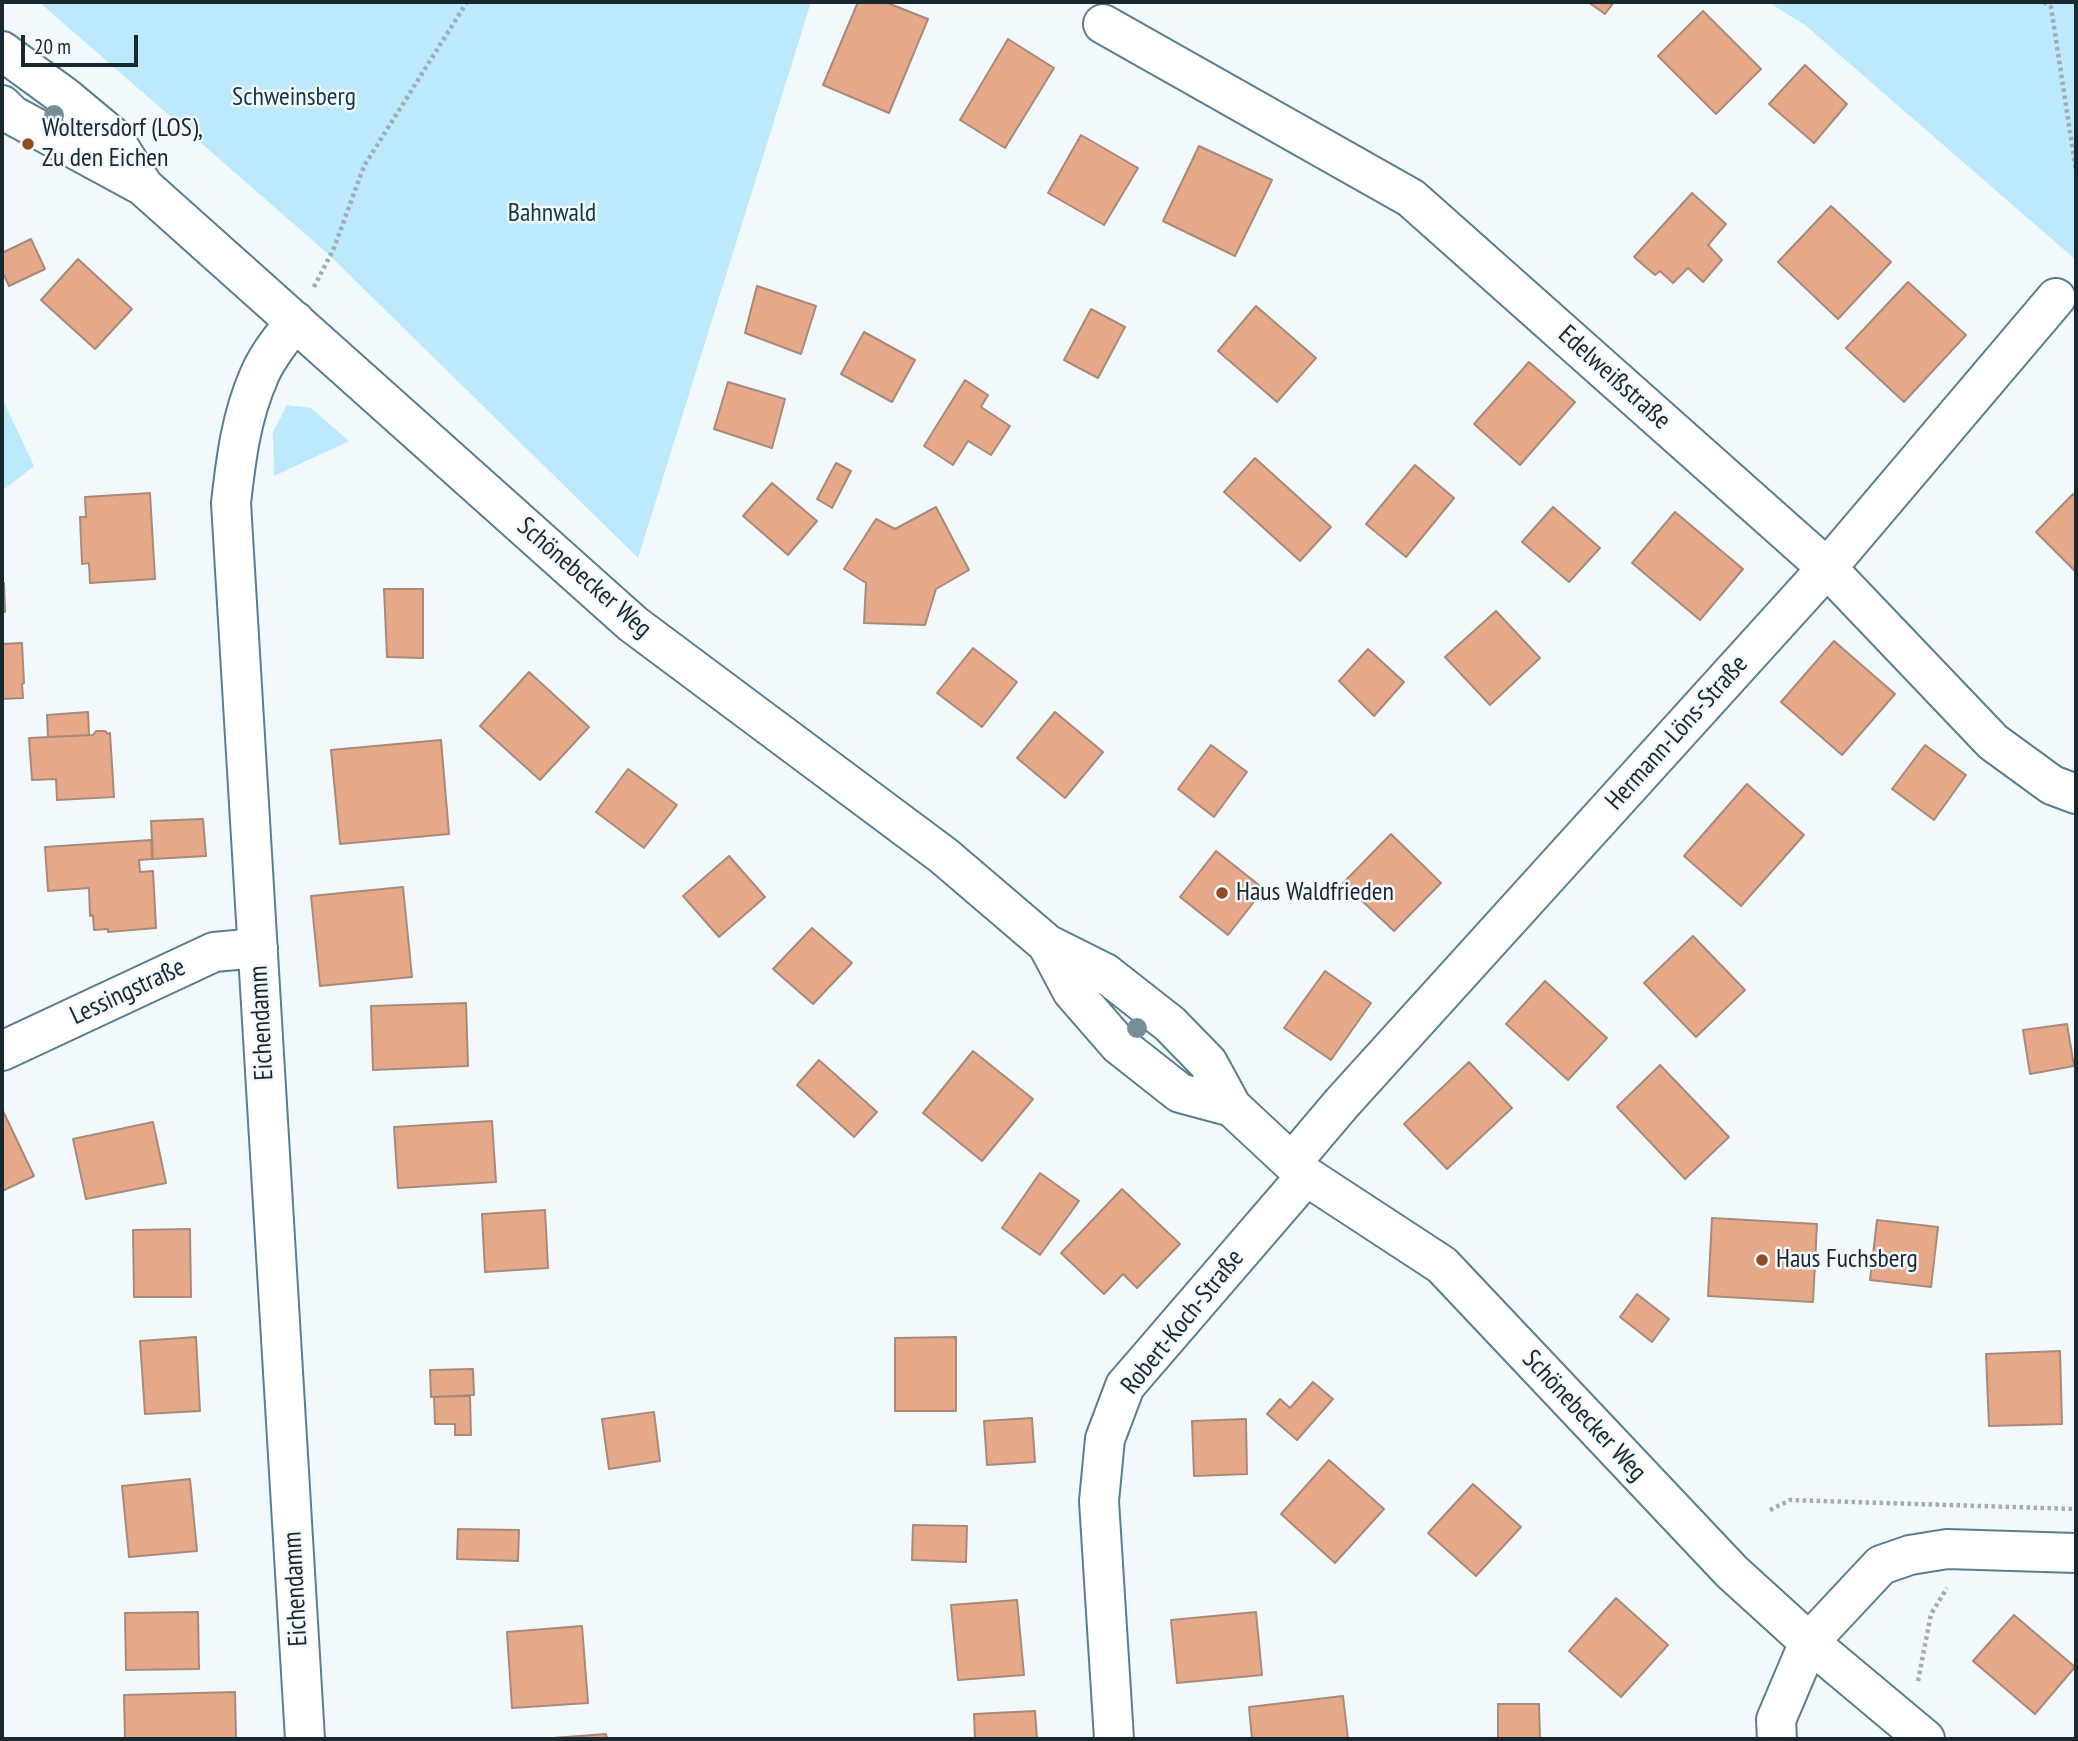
<!DOCTYPE html>
<html>
<head>
<meta charset="utf-8">
<style>
  body { margin:0 }
  #map { position:relative; width:2078px; height:1741px; overflow:hidden; background:#f2f9fd; font-family:"PT Sans Narrow",sans-serif }
  canvas { display:block }
  .frame { position:absolute; inset:0; border:4px solid #19282f; pointer-events:none }
  .scale { position:absolute; left:21px; top:35px; width:117px; height:32px; box-sizing:border-box; border:4px solid #19282f; border-top:0; padding-left:9px; font-size:21px; line-height:24px; white-space:nowrap; color:#19282f; -webkit-text-stroke:5px #f2f9fd; paint-order:stroke }
</style>
</head>
<body>
<div id="map">
<canvas width="2078" height="1741"></canvas>
<div class="frame"></div>
<div class="scale">20 m</div>
</div>
<script>
const c = document.querySelector('canvas').getContext('2d');
c.lineJoin = 'round';
function fill(path, color) { c.fillStyle = color; c.fill(path, 'evenodd'); }
function stroke(path, color, width, dash) { c.strokeStyle = color; c.lineWidth = width; c.lineCap = dash ? 'butt' : 'round'; c.setLineDash(dash || []); c.stroke(path); }
function label(font, color, halo, rows, align = 'center') {
  c.font = font + ' "PT Sans Narrow",sans-serif'; c.lineWidth = 5; c.setLineDash([]); c.textBaseline = 'middle'; c.strokeStyle = halo; c.fillStyle = color; for (const [text, x, y, turn = 0] of rows) {
    c.save(); c.translate(x, y); c.rotate((+turn || 0) * Math.PI / 180); c.textAlign = isNaN(turn) ? turn : align; if (halo) c.strokeText(text, 0, 0); c.fillText(text, 0, 0); c.restore();
  }
}
fill(new Path2D(`
  M39,2H811L638,558L326,252Z
  M1768,2H2076V260L1805,25Z
  M2,398L34,466L2,491Z
  M287,405L311,408L349,441L274,476L273,432Z`), '#bce9fc');
const building = new Path2D(`
  M858,2H885L928,19L889,113L823,85Z
  M1588,2H1614L1605,14Z
  M1703,11L1761,69L1716,114L1658,56Z
  M1008,39L1054,68L1005,148L960,120Z
  M1805,65L1847,104L1814,143L1769,104Z
  M1081,135L1138,168L1104,225L1048,193Z
  M1199,146L1272,180L1235,256L1163,221Z
  M1692,193L1726,224L1708,245L1722,260L1703,282L1688,268L1673,283L1660,271L1655,275L1634,257Z
  M1831,206L1891,262L1838,319L1778,262Z
  M31,239L45,269L9,286L2,271V253Z
  M78,259L132,309L95,349L41,300Z
  M1908,282L1966,335L1904,402L1846,348Z
  M757,286L816,306L801,354L745,333Z
  M1256,306L1316,358L1277,402L1218,351Z
  M1091,309L1125,327L1098,378L1064,360Z
  M864,332L915,360L892,402L841,374Z
  M1529,362L1575,402L1520,465L1474,424Z
  M965,380L988,395L981,407L1010,426L991,455L968,441L953,465L924,446Z
  M728,382L785,399L772,448L714,429Z
  M1255,458L1331,527L1300,561L1224,492Z
  M836,463L851,471L832,508L817,499Z
  M1415,465L1454,498L1406,557L1366,524Z
  M772,483L817,521L788,555L743,516Z
  M150,493L155,579L90,583L89,563L82,564L80,517H86L85,497Z
  M2073,494L2076,497V572L2036,532Z
  M936,507L969,570L936,589L925,625L864,623L866,583L844,569L876,519L895,529Z
  M1553,507L1600,548L1569,582L1522,542Z
  M1675,512L1743,569L1700,620L1632,563Z
  M2,583H4L5,612H2Z
  M384,589H423V658L387,657Z
  M1496,611L1540,658L1490,705L1445,657Z
  M1834,641L1895,694L1842,755L1781,702Z
  M22,643L24,683L22,684L23,698L2,699V644Z
  M973,648L1017,682L982,727L937,693Z
  M1368,649L1404,682L1374,716L1339,681Z
  M529,672L589,727L540,780L480,726Z
  M88,712L89,735L48,737L47,715Z
  M1055,712L1103,752L1065,798L1017,758Z
  M96,731H105L108,734L110,733L114,797L57,800L56,779L32,780L29,738L93,735Z
  M441,740L449,834L340,844L331,750Z
  M1211,745L1247,772L1214,817L1178,789Z
  M1925,745L1966,775L1934,820L1892,789Z
  M628,769L677,805L644,848L596,812Z
  M1747,784L1804,835L1741,906L1684,856Z
  M203,819L206,856L153,859L151,821Z
  M1391,834L1441,883L1394,931L1343,883Z
  M151,840L152,859L139,860L140,872L153,871L156,928L108,932V929L94,930L93,915L90,916L89,888L48,891L45,847Z
  M1216,851L1264,889L1228,935L1180,897Z
  M729,856L765,897L719,937L683,896Z
  M403,887L412,977L320,986L311,896Z
  M812,928L852,963L813,1004L773,969Z
  M1693,936L1745,990L1696,1037L1644,983Z
  M1325,971L1371,1003L1331,1060L1284,1028Z
  M1545,981L1607,1038L1568,1080L1506,1024Z
  M466,1003L468,1066L373,1070L371,1006Z
  M2067,1024L2074,1066L2030,1074L2023,1030Z
  M973,1051L1033,1099L982,1161L923,1113Z
  M819,1060L877,1112L854,1137L797,1085Z
  M1469,1062L1512,1108L1447,1169L1404,1124Z
  M1660,1065L1729,1137L1685,1179L1617,1107Z
  M3,1111L34,1176L2,1191V1112Z
  M492,1121L496,1182L398,1188L394,1127Z
  M153,1122L166,1183L86,1199L73,1139Z
  M1040,1173L1079,1201L1040,1255L1002,1228Z
  M1122,1189L1180,1244L1137,1288L1123,1274L1104,1294L1061,1253Z
  M545,1210L548,1268L485,1272L482,1214Z
  M1712,1218L1817,1224L1813,1302L1708,1296Z
  M1877,1220L1938,1227L1931,1287L1870,1280Z
  M190,1229L191,1297H134L133,1230Z
  M1637,1294L1669,1319L1652,1342L1620,1317Z
  M196,1337L200,1411L145,1414L140,1341Z
  M956,1337V1411H895V1338Z
  M2060,1351L2062,1424L1989,1426L1986,1354Z
  M473,1369L474,1395L431,1397L430,1370Z
  M1313,1382L1333,1399L1297,1440L1267,1414L1280,1399L1290,1408Z
  M470,1396L471,1435H455V1424H435L434,1397Z
  M654,1412L660,1461L609,1469L602,1419Z
  M1032,1418L1035,1462L987,1465L984,1421Z
  M1246,1419L1247,1474L1194,1476L1192,1421Z
  M1329,1460L1384,1509L1335,1563L1281,1514Z
  M190,1479L197,1551L129,1557L122,1486Z
  M1473,1484L1521,1527L1476,1576L1428,1533Z
  M913,1525L967,1526L966,1562L912,1560Z
  M458,1529L519,1530L518,1561L457,1559Z
  M1616,1598L1668,1645L1621,1697L1569,1651Z
  M1017,1600L1024,1675L958,1680L951,1605Z
  M198,1612L199,1669L126,1670L125,1613Z
  M1256,1612L1262,1675L1177,1683L1171,1620Z
  M2014,1615L2075,1667L2035,1714L1973,1661Z
  M582,1626L588,1703L512,1708L507,1632Z
  M235,1692L236,1739H125L124,1695Z
  M1343,1696L1348,1739H1252L1249,1707Z
  M1498,1704H1539L1540,1739H1498Z
  M1035,1711L1037,1739H975L974,1714Z
  M606,1734L607,1739H540Z`);
fill(building, '#e5a888');
stroke(building, '#a98978', 2);
const minor = new Path2D(`
  M1103,24L1411,198L1827,568L1993,742L2052,785L2076,794
  M2,51L65,97L113,137L142,184
  M2,105L12,115L143,186L633,624L944,856L1047,944L1105,973L1170,1024L1208,1063L1232,1107L1306,1176L1442,1265L1732,1572L1809,1642L1925,1739
  M295,321C282,339 267,356 259,376C241,417 236,459 231,503L305,1739
  M1047,944L1072,991L1119,1045L1180,1093L1232,1107
  M2,1051L214,952L258,948
  M1292,1162L1342,1103L1827,568L2056,298
  M1114,1739L1099,1501L1105,1439L1125,1386L1306,1176
  M1777,1739L1776,1720L1809,1642L1881,1565L1910,1555L1947,1549L2076,1553`);
stroke(minor, '#5a7e8e', 42);
stroke(new Path2D(`
  M2044,2L2051,7L2076,171
  M314,287L334,248L364,166L467,2
  M1770,1510L1790,1500L2076,1509
  M1918,1681L1931,1614L1947,1588`), '#a2acb1', 4.5, [3.5, 3.5]);
stroke(minor, '#fff', 38);
c.fillStyle = '#788e97';
for (const [x, y] of [
  [54,115],
  [1137,1028]
]) { c.beginPath(); c.arc(x, y, 10, 0, 2 * Math.PI); c.fill(); }
for (const [x, y, r, color] of [
  [28,144,7,"#914c23"],
  [1222,893,7,"#914c23"],
  [1762,1260,7,"#914c23"]
]) { const dot = new Path2D(); dot.arc(x, y, r, 0, 2 * Math.PI); c.fillStyle = color; c.fill(dot); stroke(dot, '#f2f9fd', 2.5); }
label('26px', '#153744', '#f2f9fd', [
  ["Schweinsberg",294,98],
  ["Bahnwald",552,214]
]);
label('26px', '#19282f', '#f2f9fd', [
  ["Woltersdorf (LOS),",42,129],
  ["Zu den Eichen",42,159],
  ["Haus Waldfrieden",1236,893],
  ["Haus Fuchsberg",1776,1260]
], 'left');
label('26px', '#19282f', '#f2f9fd', [
  ["Edelweißstraße",1614,378,42],
  ["Schönebecker Weg",584,578,41],
  ["Hermann-Löns-Straße",1677,733,-48],
  ["Lessingstraße",128,992,-25],
  ["Eichendamm",262,1023,-93],
  ["Robert-Koch-Straße",1183,1322,-51],
  ["Schönebecker Weg",1584,1416,47],
  ["Eichendamm",296,1589,-93]
]);
</script>
</body>
</html>
